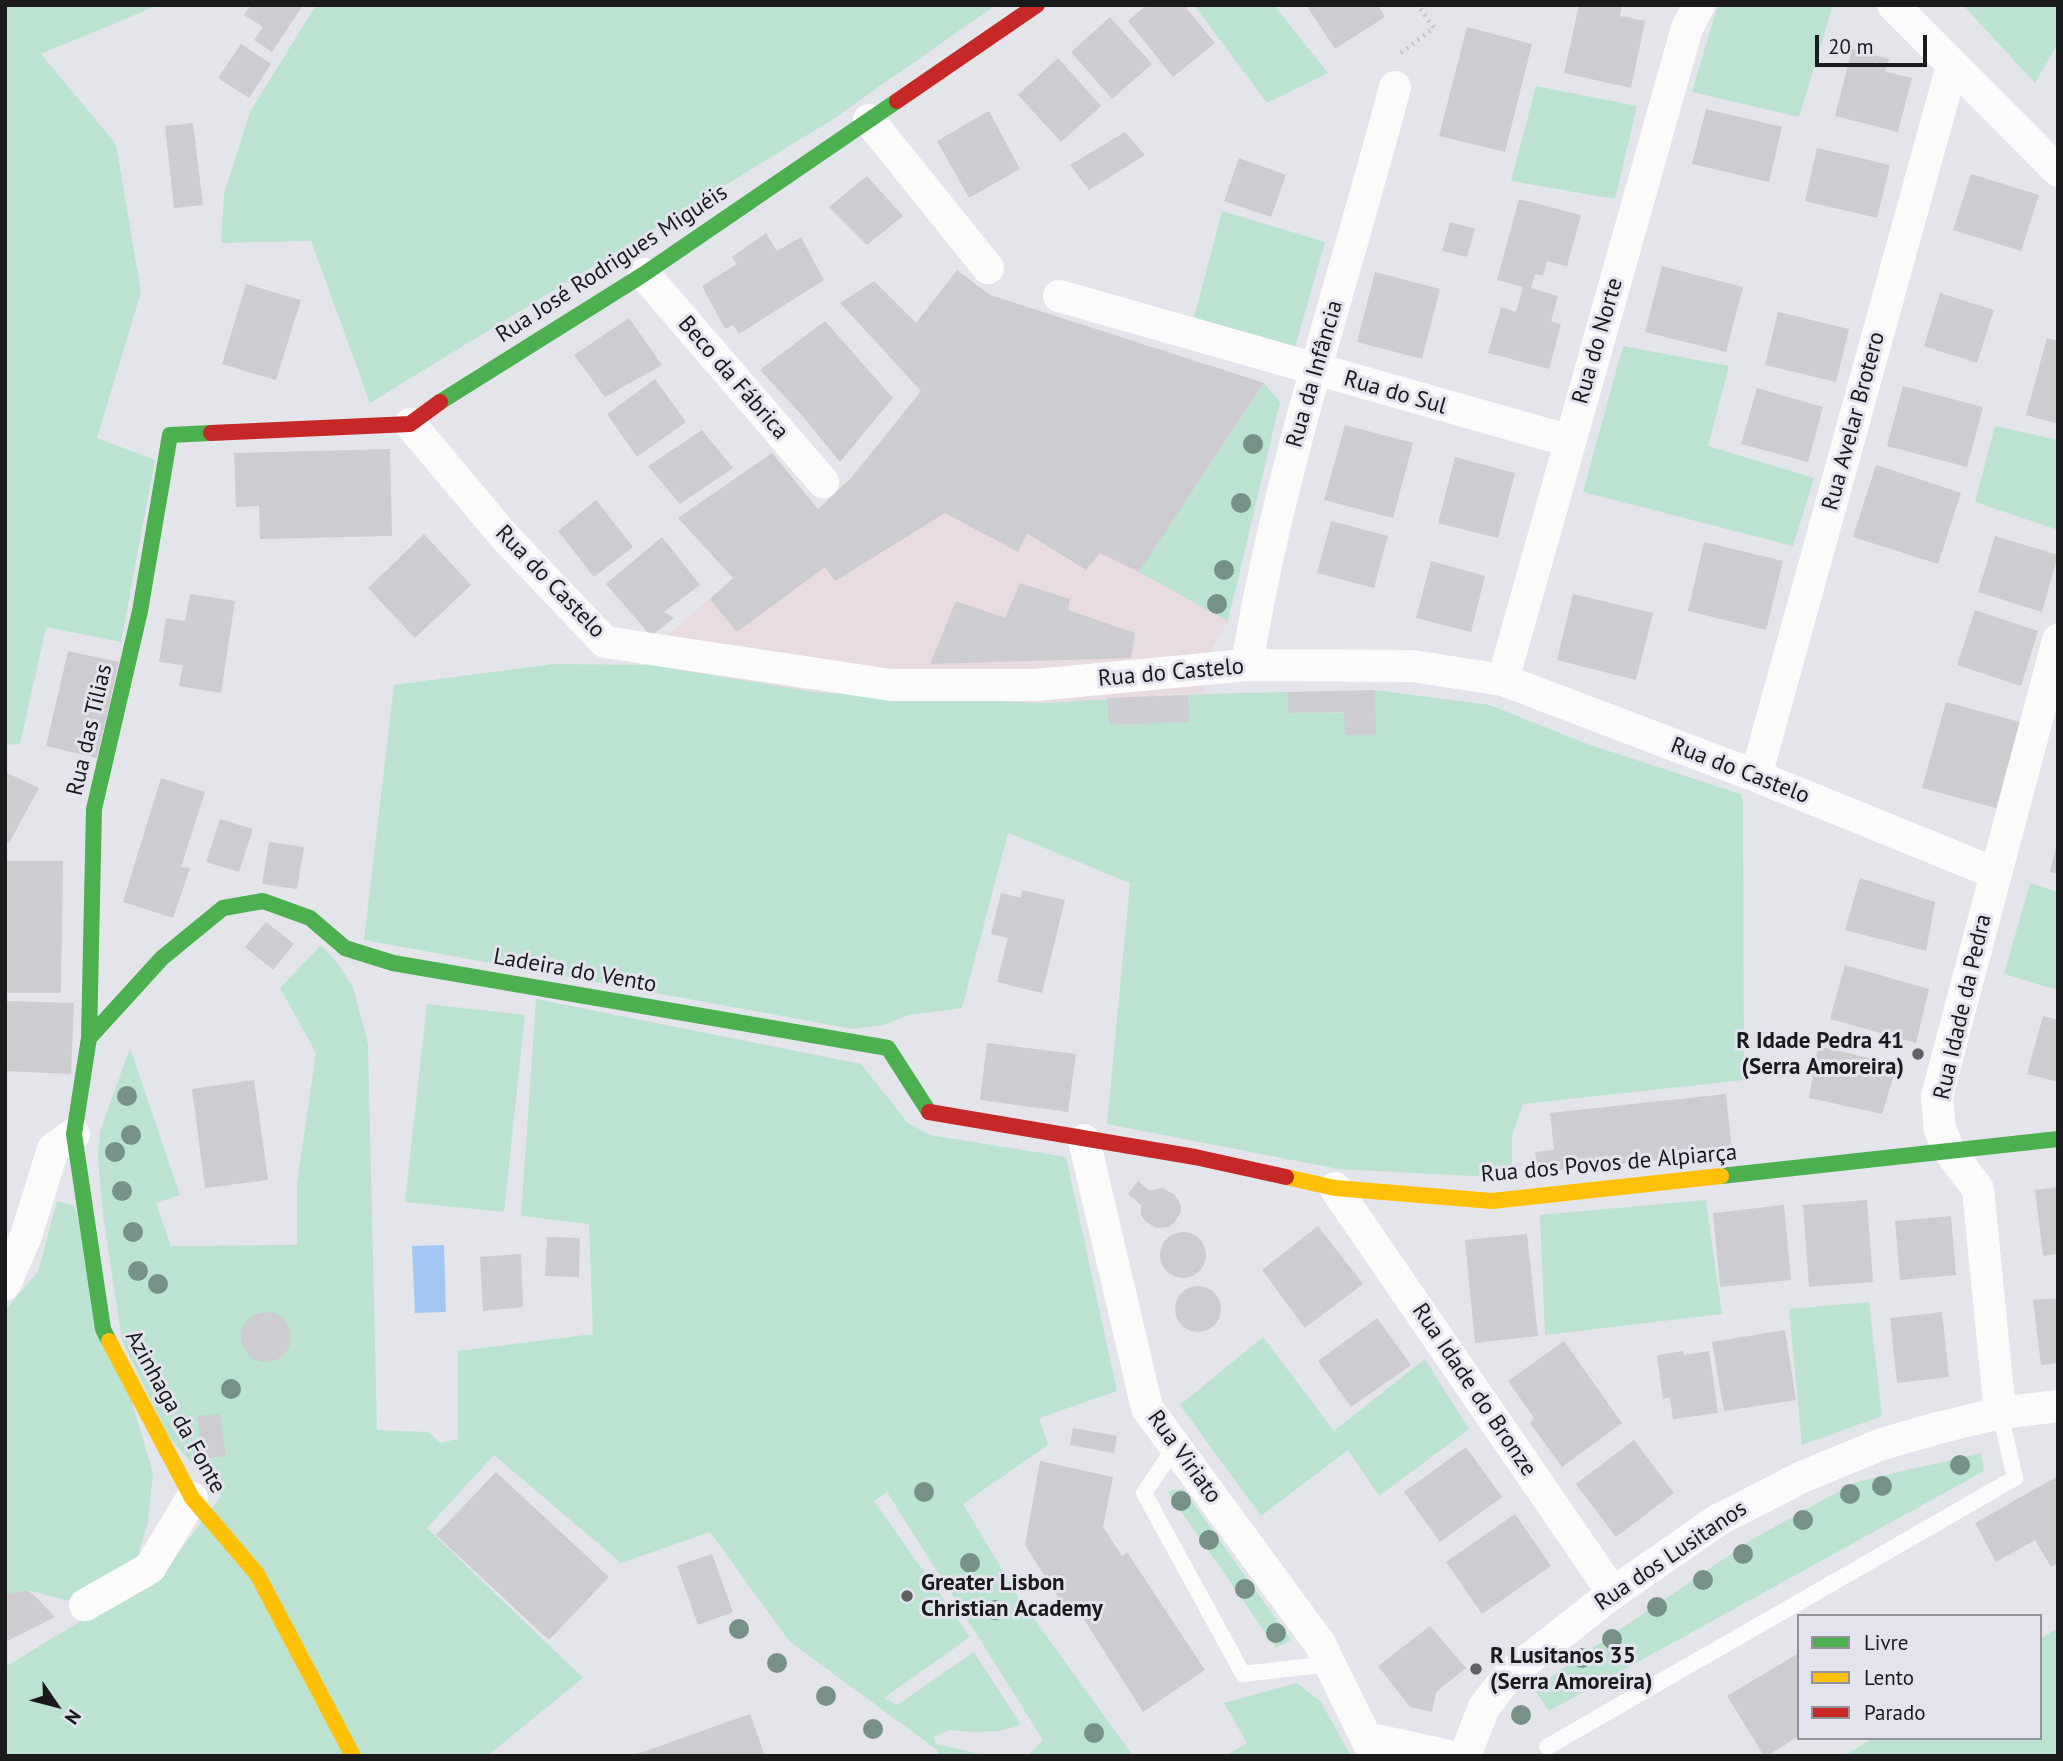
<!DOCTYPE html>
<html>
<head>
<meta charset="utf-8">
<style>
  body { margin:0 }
  #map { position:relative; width:2063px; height:1761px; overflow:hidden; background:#e4e5ea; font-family:"PT Sans",sans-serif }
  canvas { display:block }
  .frame { position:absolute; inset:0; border:7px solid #1a1a1d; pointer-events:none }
  .legend { position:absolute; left:1797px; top:1614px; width:245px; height:126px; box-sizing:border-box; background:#e2e3ec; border:2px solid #929399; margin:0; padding:9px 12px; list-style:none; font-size:21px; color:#1a1a1d }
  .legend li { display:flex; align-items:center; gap:14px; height:35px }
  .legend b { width:35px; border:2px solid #929399 }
  .north { position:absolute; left:21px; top:1670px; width:70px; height:70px; -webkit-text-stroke:5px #e2e3ec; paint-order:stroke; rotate:125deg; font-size:19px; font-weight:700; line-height:28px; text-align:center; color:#1a1a1d }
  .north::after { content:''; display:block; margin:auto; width:24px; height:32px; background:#1a1a1d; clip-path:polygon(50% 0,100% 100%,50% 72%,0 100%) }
  .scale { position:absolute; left:1815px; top:35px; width:112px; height:32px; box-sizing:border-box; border:4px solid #1a1a1d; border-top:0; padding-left:9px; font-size:21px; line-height:24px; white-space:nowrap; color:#1a1a1d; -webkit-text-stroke:5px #e2e3ec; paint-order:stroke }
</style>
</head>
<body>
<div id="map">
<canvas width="2063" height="1761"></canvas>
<div class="frame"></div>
<ul class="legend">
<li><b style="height:9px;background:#4caf50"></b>Livre</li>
<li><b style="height:9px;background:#ffc107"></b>Lento</li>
<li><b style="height:9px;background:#c62828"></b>Parado</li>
</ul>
<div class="north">N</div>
<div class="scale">20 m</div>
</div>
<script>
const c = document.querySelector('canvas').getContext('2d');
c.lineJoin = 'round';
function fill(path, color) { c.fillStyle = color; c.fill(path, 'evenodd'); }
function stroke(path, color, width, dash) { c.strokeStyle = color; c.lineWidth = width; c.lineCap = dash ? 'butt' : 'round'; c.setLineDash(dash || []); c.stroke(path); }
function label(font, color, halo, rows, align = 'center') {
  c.font = font + ' "PT Sans",sans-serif'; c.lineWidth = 6; c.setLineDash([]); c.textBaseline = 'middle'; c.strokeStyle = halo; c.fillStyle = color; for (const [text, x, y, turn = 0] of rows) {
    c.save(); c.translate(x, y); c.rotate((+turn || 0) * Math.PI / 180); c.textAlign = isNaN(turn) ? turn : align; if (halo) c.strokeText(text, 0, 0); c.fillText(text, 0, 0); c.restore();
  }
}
fill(new Path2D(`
  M990,295L1280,402L1228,621L1211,650L1204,694L1041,703L815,692L650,665L667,636L733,578L818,509L852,477L907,410Z`), '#e8dbe1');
fill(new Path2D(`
  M6,5H159L41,54L116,144L141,292L97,438L155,460L121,642L46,627L20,744L5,745Z
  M316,5H996L830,121L370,403L311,241L221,243L224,194L250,112Z
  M1194,5H1274L1328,73L1267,103Z
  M1721,5H1833L1799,117L1692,92L1716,11Z
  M1963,5H2058V43L2035,83Z
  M1536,86L1637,106L1615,199L1511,181Z
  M1222,211L1325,242L1295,348L1194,318Z
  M1623,346L1729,366L1708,446L1814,478L1793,546L1583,492Z
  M1264,383L1280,402L1228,621L1139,572Z
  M1995,426L2058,440V530L1975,502Z
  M553,664L650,665L815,692L1041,703L1204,694L1287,692L1288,713L1375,712V690L1490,705L1590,745L1741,794L1743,804L1744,1080L1523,1104L1512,1136V1178L1338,1169L1107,1124L1130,883L1008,833L962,1008L908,1015L884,1025L853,1029L364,940L394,685Z
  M2030,883L2058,892V990L2004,974Z
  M321,945L338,964L353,987L368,1044L377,1430L428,1432L441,1443L458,1439V1351L593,1334L589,1224L521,1216L536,999L861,1064L908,1123L930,1135L1066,1157L1117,1391L1039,1418L1048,1445L963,1504L1017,1595L1133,1756H1028L1043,1740L887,1492L874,1501L970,1637L884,1698L897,1705L974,1652L1021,1725L999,1731L974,1732L949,1730L934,1737L936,1744L989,1756H938L937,1750L789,1641L710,1532L621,1563L494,1455L427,1528L583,1678L487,1756H5V1667L166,1569L221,1496L168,1436L122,1340L103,1216L98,1158L100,1131L130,1048L180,1195L156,1203L171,1246L297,1245V1183L316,1053L280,988Z
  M427,1004L525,1015L504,1212L405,1202Z
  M1706,1200L1722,1314L1545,1335L1540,1215Z
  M57,1201L74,1206L153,1473L148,1522L136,1562L70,1601L26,1590L5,1595V1310L38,1272Z
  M1869,1302L1882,1416L1802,1445L1789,1309Z
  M1263,1337L1337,1435L1335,1430L1425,1359L1469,1429L1379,1496L1348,1450L1261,1516L1180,1405Z
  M1981,1453L1984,1471L1549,1711L1536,1692L1543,1682L1756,1537L1856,1482Z
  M1183,1489L1291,1640L1276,1648L1167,1491Z
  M2058,1628V1756H1844L1873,1738H2040V1639Z
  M1297,1683L1321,1702L1351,1756H1226L1247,1743L1224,1703Z`), '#bce2d2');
fill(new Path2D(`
  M444,1245L446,1312L415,1313L412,1246Z`), '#a2c7f3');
fill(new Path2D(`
  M251,5H303L272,52L254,40L263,27L244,15Z
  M1147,5H1184L1215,43L1173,77L1128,21Z
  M1306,5H1378L1385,17L1335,49Z
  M1579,5H1622L1620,16L1645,21L1631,88L1564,73Z
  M1110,17L1152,64L1112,99L1071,52Z
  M1467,27L1532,44L1505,152L1439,136Z
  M241,44L271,64L249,98L218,78Z
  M1852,49L1889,59L1885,72L1912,78L1898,132L1835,116Z
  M1058,58L1101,106L1061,142L1018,95Z
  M1706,109L1782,127L1769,182L1692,164Z
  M989,111L1020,169L969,198L937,141Z
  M193,123L203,205L174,208L165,126Z
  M1125,132L1145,155L1089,190L1070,165Z
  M1817,148L1890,165L1877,218L1805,201Z
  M1239,158L1286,175L1271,217L1224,201Z
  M1971,174L2039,195L2021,251L1953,230Z
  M867,176L903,216L867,245L829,207Z
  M1519,199L1581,215L1567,266L1547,261L1543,276L1535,274L1531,288L1558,296L1551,321L1561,324L1549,369L1488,353L1501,307L1516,312L1523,287L1497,280Z
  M1450,222L1475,229L1467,257L1442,251Z
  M766,233L777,251L801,237L824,280L739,334L733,325L725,329L702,286L737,264L732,257Z
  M1662,266L1743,287L1726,352L1645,332Z
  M957,270L990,295L1264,383L1139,572L1100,553L1086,570L1027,533L1018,552L945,513L835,581L825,567L737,632L710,599L733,578L678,518L772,453L818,509L852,477L921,391L840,303L874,281L916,323Z
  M1375,272L1440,289L1422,359L1357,342Z
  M246,284L301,300L276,380L222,364Z
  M1940,293L1994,310L1977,363L1924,346Z
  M1778,312L1849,329L1836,382L1765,365Z
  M629,318L662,365L605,397L574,355Z
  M825,321L893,398L840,462L801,414L760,370Z
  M2047,338L2058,341V424L2026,415Z
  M655,379L686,422L637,457L607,414Z
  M1903,386L1983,407L1967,467L1887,446Z
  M1757,388L1823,407L1808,462L1741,444Z
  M1345,425L1413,443L1393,518L1324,500Z
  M702,430L733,468L680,504L648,466Z
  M390,449L392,536L260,539L259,506L236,507L234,453Z
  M1455,457L1515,473L1498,538L1438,523Z
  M1876,465L1961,493L1938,564L1853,537Z
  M596,500L633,547L594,577L558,531Z
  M1331,521L1388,536L1374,588L1317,573Z
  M424,534L471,585L415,638L368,588Z
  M1995,536L2058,555L2042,612L1978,592Z
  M662,537L700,585L664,612L674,618L651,636L606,584Z
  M1704,542L1783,561L1766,630L1688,611Z
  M1431,561L1485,576L1471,632L1416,618Z
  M1020,583L1070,599L1068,610L1135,633L1131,658L930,664L956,601L1005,618Z
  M190,594L235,601L221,693L179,686L183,665L159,662L166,618L185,621Z
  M1573,594L1653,613L1636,680L1557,660Z
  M1975,610L2038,631L2021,686L1957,665Z
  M68,651L119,662L97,758L46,746Z
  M1375,690L1376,735H1345L1344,712L1288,713L1287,692Z
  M1188,695L1189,722L1109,725L1107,698Z
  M1946,702L2020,722L1996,808L1922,788Z
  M5,772L39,788L9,843L5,842Z
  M161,778L205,792L181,867L190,868L173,918L123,902Z
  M220,819L253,829L239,872L206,862Z
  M269,842L304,847L297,889L262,884Z
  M2057,843H2058V874L2050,872Z
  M5,861H63L61,993H5Z
  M1860,878L1935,902L1926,951L1845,930Z
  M1022,890L1065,900L1042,993L997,982L1008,938L991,934L1001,893L1021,898Z
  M266,922L294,944L273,970L245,947Z
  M1845,965L1929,989L1916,1043L1830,1019Z
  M5,1001L74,1003L71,1074L5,1071Z
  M2043,1016L2058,1020V1082L2027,1074Z
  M987,1043L1076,1054L1068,1112L980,1100Z
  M1818,1046L1897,1065L1882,1114L1809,1098Z
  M254,1080L268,1180L205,1188L192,1089Z
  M1726,1094L1732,1152L1538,1173L1535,1152L1554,1150L1550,1113Z
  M1138,1181L1150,1191L1162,1188L1174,1194L1181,1205V1212L1174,1223L1169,1227L1156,1228L1145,1221L1141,1215V1205L1128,1194Z
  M2058,1187V1254L2043,1256L2035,1190Z
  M1867,1200L1873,1282L1809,1287L1803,1205Z
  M1784,1205L1791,1280L1720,1287L1713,1213Z
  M1951,1216L1956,1275L1900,1280L1895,1221Z
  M1318,1226L1363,1284L1305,1328L1262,1270Z
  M1160 1255a23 23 0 1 1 46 0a23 23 0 1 1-46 0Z
  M1527,1234L1538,1336L1475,1343L1465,1240Z
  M547,1237L580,1238L579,1277L545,1276Z
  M521,1254L523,1307L483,1311L480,1257Z
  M1175 1309a23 23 0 1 1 46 0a23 23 0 1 1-46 0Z
  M2058,1298V1363L2041,1365L2033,1300Z
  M1942,1312L1949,1377L1897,1383L1890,1318Z
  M241 1337a25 25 0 1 1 50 0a25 25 0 1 1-50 0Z
  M1377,1318L1411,1365L1351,1407L1318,1361Z
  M1785,1330L1796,1400L1724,1411L1712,1342Z
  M1564,1341L1622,1423L1562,1467L1530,1423L1534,1418L1508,1381Z
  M1683,1351L1684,1355L1709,1351L1718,1413L1673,1419L1670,1398L1663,1399L1657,1355Z
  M220,1414L226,1456L203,1459L197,1416Z
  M1073,1428L1117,1436L1114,1453L1070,1445Z
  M1634,1440L1674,1493L1616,1537L1576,1484Z
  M1466,1447L1502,1497L1440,1542L1404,1492Z
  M1040,1461L1113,1477L1103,1527L1122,1556L1127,1552L1205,1670L1143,1712L1078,1610L1065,1608L1025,1545Z
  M496,1472L609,1577L549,1640L436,1535Z
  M2058,1476V1564L2051,1567L2035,1540L1996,1562L1975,1523Z
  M1515,1514L1551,1566L1482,1614L1446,1562Z
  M712,1554L733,1612L698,1625L677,1566Z
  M26,1590L33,1594L55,1617L5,1642V1595Z
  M1430,1626L1466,1668L1436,1692L1432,1712L1410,1707L1378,1666Z
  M1799,1653V1736L1767,1756H1764L1727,1696Z
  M750,1714L765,1756H634V1755Z`), '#cdccd0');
stroke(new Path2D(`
  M1401,53L1434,28L1418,5`), '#c4c4c6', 4.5, [2, 5]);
stroke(new Path2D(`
  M1175,1447L1144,1493L1243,1674L1330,1664
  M1547,1747L2015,1478L2000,1413`), '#fbfbfc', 16);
stroke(new Path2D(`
  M1893,5L2058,171
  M869,120L988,268
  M644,274L823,482
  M1059,296L1570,441
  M410,424L505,537L605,642L891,685H1036L1247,665L1412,666L1503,680L1756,776L1995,873
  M1247,665C1279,468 1345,279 1395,87
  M1503,680L1687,28L1699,5
  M1756,776L1952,66
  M1084,1140L1147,1408L1320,1644L1375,1756
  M1335,1188L1613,1593
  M5,1284L26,1236L53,1149L74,1134
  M2000,1413L1978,1189L1950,1152L1940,1130L1937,1096L2058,640
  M85,1605L150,1568L192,1498
  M1366,1738L1449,1756
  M1465,1756L1484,1707L1510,1674L1613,1593L1718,1520L1802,1477L1882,1444L1938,1428L2000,1413L2058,1406`), '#fbfbfc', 32);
stroke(new Path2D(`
  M440,402L644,274L897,101
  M89,1038L162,958L223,908L263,901L310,918L345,948L393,963L888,1048L929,1112
  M1721,1176L2058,1139
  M109,1341L103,1329L74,1134L89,1038L94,809L140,611L170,435L211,433`), '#4caf50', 16);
stroke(new Path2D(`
  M1286,1177L1335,1188L1492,1201L1721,1176
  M109,1341L192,1498L257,1574L353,1756`), '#ffc107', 16);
stroke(new Path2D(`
  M897,101L1037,5
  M211,433L410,424L440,402
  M929,1112L1195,1157L1286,1177`), '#c62828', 16);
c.fillStyle = '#779188';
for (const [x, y] of [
  [1253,444],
  [1241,503],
  [1224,570],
  [1217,604],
  [127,1096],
  [131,1135],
  [115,1152],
  [122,1191],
  [133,1232],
  [138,1271],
  [158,1284],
  [231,1389],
  [1960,1465],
  [1882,1486],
  [924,1492],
  [1850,1494],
  [1181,1501],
  [1803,1520],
  [1209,1540],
  [1743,1554],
  [970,1563],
  [1703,1580],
  [1245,1589],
  [1657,1607],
  [995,1610],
  [739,1629],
  [1276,1633],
  [1612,1639],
  [1582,1658],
  [777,1663],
  [826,1696],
  [1521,1715],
  [873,1729],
  [1094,1733]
]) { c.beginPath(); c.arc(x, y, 10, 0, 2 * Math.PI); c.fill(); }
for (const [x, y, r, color] of [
  [1918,1054,7,"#616165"],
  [907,1596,7,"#616165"],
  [1476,1669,7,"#616165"]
]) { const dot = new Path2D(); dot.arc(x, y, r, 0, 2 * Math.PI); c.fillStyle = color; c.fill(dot); stroke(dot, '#e2e3ec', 2.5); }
label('23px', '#1a1a1d', '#e2e3ec', [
  ["Rua José Rodrigues Miguéis",612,264,-33],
  ["Rua do Norte",1598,341,-74],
  ["Rua da Infância",1315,374,-74],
  ["Beco da Fábrica",733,378,49],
  ["Rua do Sul",1395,393,16],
  ["Rua Avelar Brotero",1854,421,-75],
  ["Rua do Castelo",550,582,46],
  ["Rua do Castelo",1171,673,-5],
  ["Rua das Tílias",90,730,-77],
  ["Rua do Castelo",1740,771,21],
  ["Ladeira do Vento",575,971,10],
  ["Rua Idade da Pedra",1963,1007,-77],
  ["Rua dos Povos de Alpiarça",1609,1164,-5],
  ["Rua Idade do Bronze",1474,1390,56],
  ["Azinhaga da Fonte",175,1412,61],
  ["Rua Viriato",1184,1457,54],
  ["Rua dos Lusitanos",1671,1556,-34]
]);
label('bold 23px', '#1a1a1d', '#e2e3ec', [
  ["R Idade Pedra 41",1904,1041,"right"],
  ["(Serra Amoreira)",1904,1067,"right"],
  ["Greater Lisbon",921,1583],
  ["Christian Academy",921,1609],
  ["R Lusitanos 35",1490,1656],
  ["(Serra Amoreira)",1490,1682]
], 'left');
</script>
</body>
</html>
